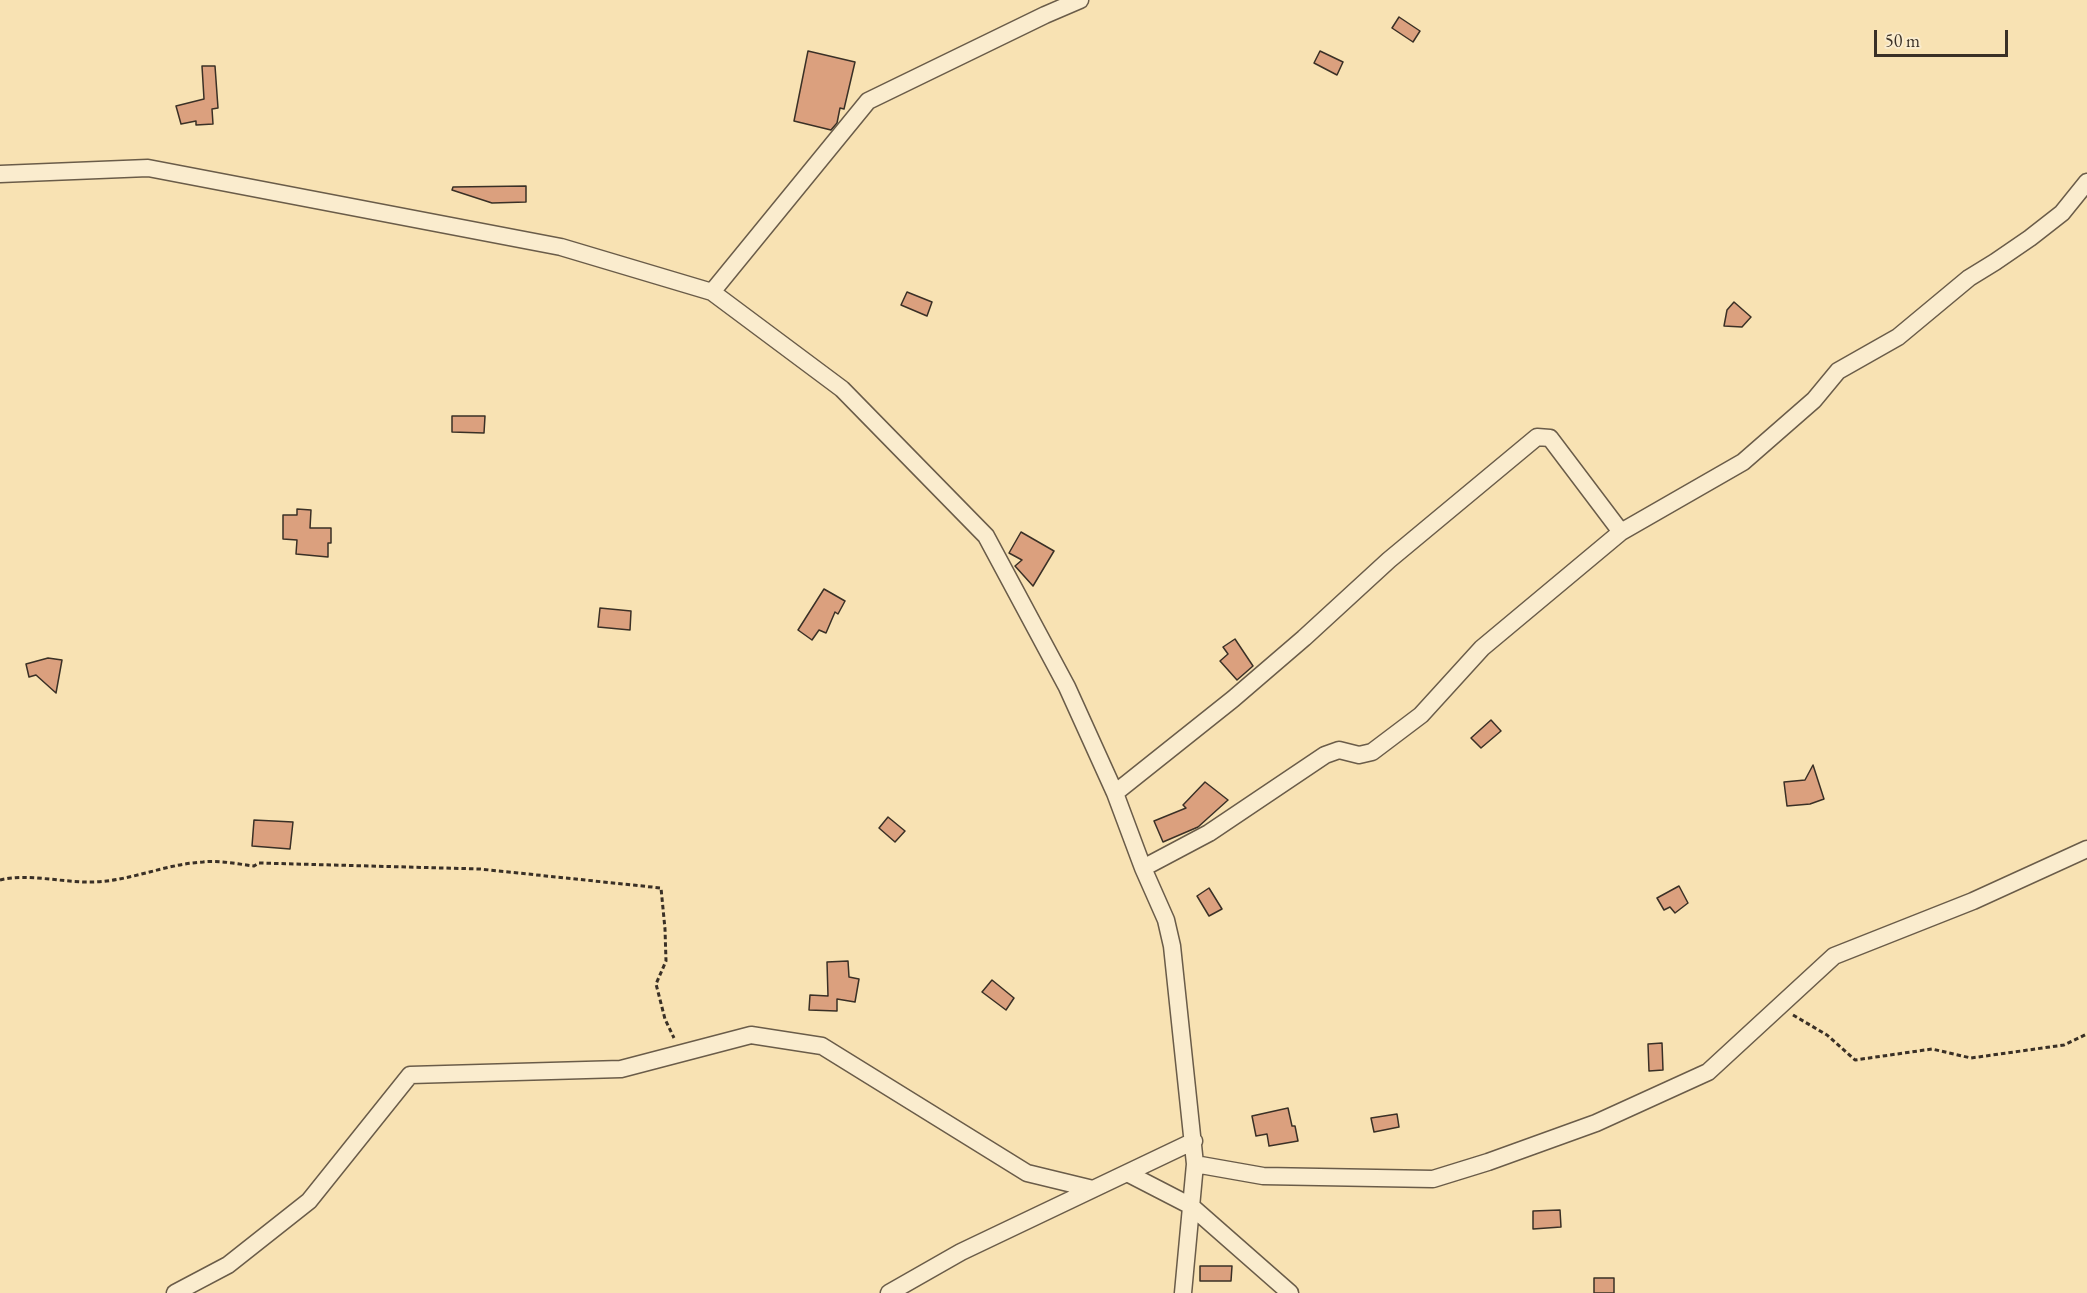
<!DOCTYPE html>
<html>
<head>
<meta charset="utf-8">
<style>
  body { margin:0 }
  #map { position:relative; width:2087px; height:1293px; overflow:hidden; background:#f8e2b3; font-family:"EB Garamond",serif }
  canvas { display:block }
  .scale { position:absolute; left:1874px; top:30px; width:134px; height:27px; box-sizing:border-box; border:3px solid #3a3026; border-top:0; padding-left:8px; font-size:18px; line-height:21px; white-space:nowrap; color:#3a3026; -webkit-text-stroke:4px #faecce; paint-order:stroke }
</style>
</head>
<body>
<div id="map">
<canvas width="2087" height="1293"></canvas>
<div class="scale">50 m</div>
</div>
<script>
const c = document.querySelector('canvas').getContext('2d');
c.lineJoin = 'round';
function fill(path, color) { c.fillStyle = color; c.fill(path, 'evenodd'); }
function stroke(path, color, width, dash) { c.strokeStyle = color; c.lineWidth = width; c.lineCap = dash ? 'butt' : 'round'; c.setLineDash(dash || []); c.stroke(path); }
const building = new Path2D(`
  M1399,17L1420,31L1413,42L1392,28Z
  M808,51L855,62L844,109L840,108L837,123L831,130L794,121Z
  M1320,51L1343,62L1337,75L1314,63Z
  M202,66H215L218,108L212,109L213,124L196,125V121L181,124L176,106L204,99Z
  M526,186V202L492,203L452,190L453,187Z
  M907,292L932,302L927,316L901,305Z
  M1734,302L1751,317L1742,327L1724,326L1727,310Z
  M452,416H485L484,433L452,432Z
  M297,509L311,510L310,528H331V543H328V557L296,554L297,540L283,539V515H297Z
  M1021,532L1054,551L1033,586L1015,566L1022,560L1009,553Z
  M824,589L845,601L838,614L835,612L826,633L819,630L812,640L798,630Z
  M600,608L631,611L630,630L598,627Z
  M1235,639L1253,666L1237,680L1220,661L1228,654L1223,647Z
  M48,658L62,660L56,693L36,675L29,677L26,664Z
  M1491,720L1501,731L1481,748L1471,738Z
  M1813,765L1824,799L1810,804L1787,806L1784,782L1805,780Z
  M1205,782L1228,800L1198,827L1163,842L1154,821L1186,808L1183,805Z
  M888,817L905,831L895,842L879,828Z
  M254,820L293,822L290,849L252,846Z
  M1679,886L1688,903L1675,913L1670,907L1664,910L1657,898Z
  M1209,888L1222,909L1209,916L1197,896Z
  M848,961L849,977L859,979L855,1002L837,999V1011L809,1010L810,995L828,996L827,962Z
  M992,980L1014,998L1006,1010L982,992Z
  M1662,1043L1663,1070L1649,1071L1648,1044Z
  M1288,1108L1292,1126H1295L1298,1141L1269,1146L1267,1134L1256,1136L1252,1116Z
  M1397,1114L1399,1127L1374,1132L1371,1118Z
  M1560,1210L1561,1227L1533,1229V1211Z
  M1200,1266H1232L1231,1281H1200Z
  M1594,1278H1614V1293H1594Z`);
fill(building, '#dba07e');
stroke(building, '#3a3026', 1.5);
const street = new Path2D(`
  M0,174L148,168L561,247L712,292L842,389L986,536L1067,687L1115,793L1143,868L1166,920L1172,946L1195,1164L1183,1293
  M712,292L868,101L1045,15L1080,0
  M1115,793L1233,699L1304,638L1389,560L1537,437L1550,438L1621,532
  M1143,868L1209,833L1325,755L1339,750L1359,755L1372,752L1421,715L1482,648L1621,532L1743,462L1814,400L1838,371L1898,337L1969,278L1995,262L2030,238L2062,213L2087,182
  M1195,1164L1263,1176L1433,1179L1488,1162L1596,1123L1708,1072L1834,956L1973,901L2087,849
  M1127,1173L1191,1206L1290,1293
  M175,1293L228,1265L309,1201L410,1075L621,1069L751,1035L822,1046L1027,1173L1093,1189
  M889,1293L961,1252L1194,1141`);
stroke(street, '#6a5c49', 19);
stroke(new Path2D(`
  M0,880C28,873 64,883 93,882C131,881 165,864 203,862C219,860 237,864 254,866L259,863L480,869L661,888L665,929L666,961L656,984L665,1019L674,1038
  M1793,1015L1827,1035L1855,1060L1932,1049L1971,1058L2064,1045L2087,1034`), '#3a3026', 3, [4.5, 3]);
stroke(street, '#faecce', 16);
</script>
</body>
</html>
